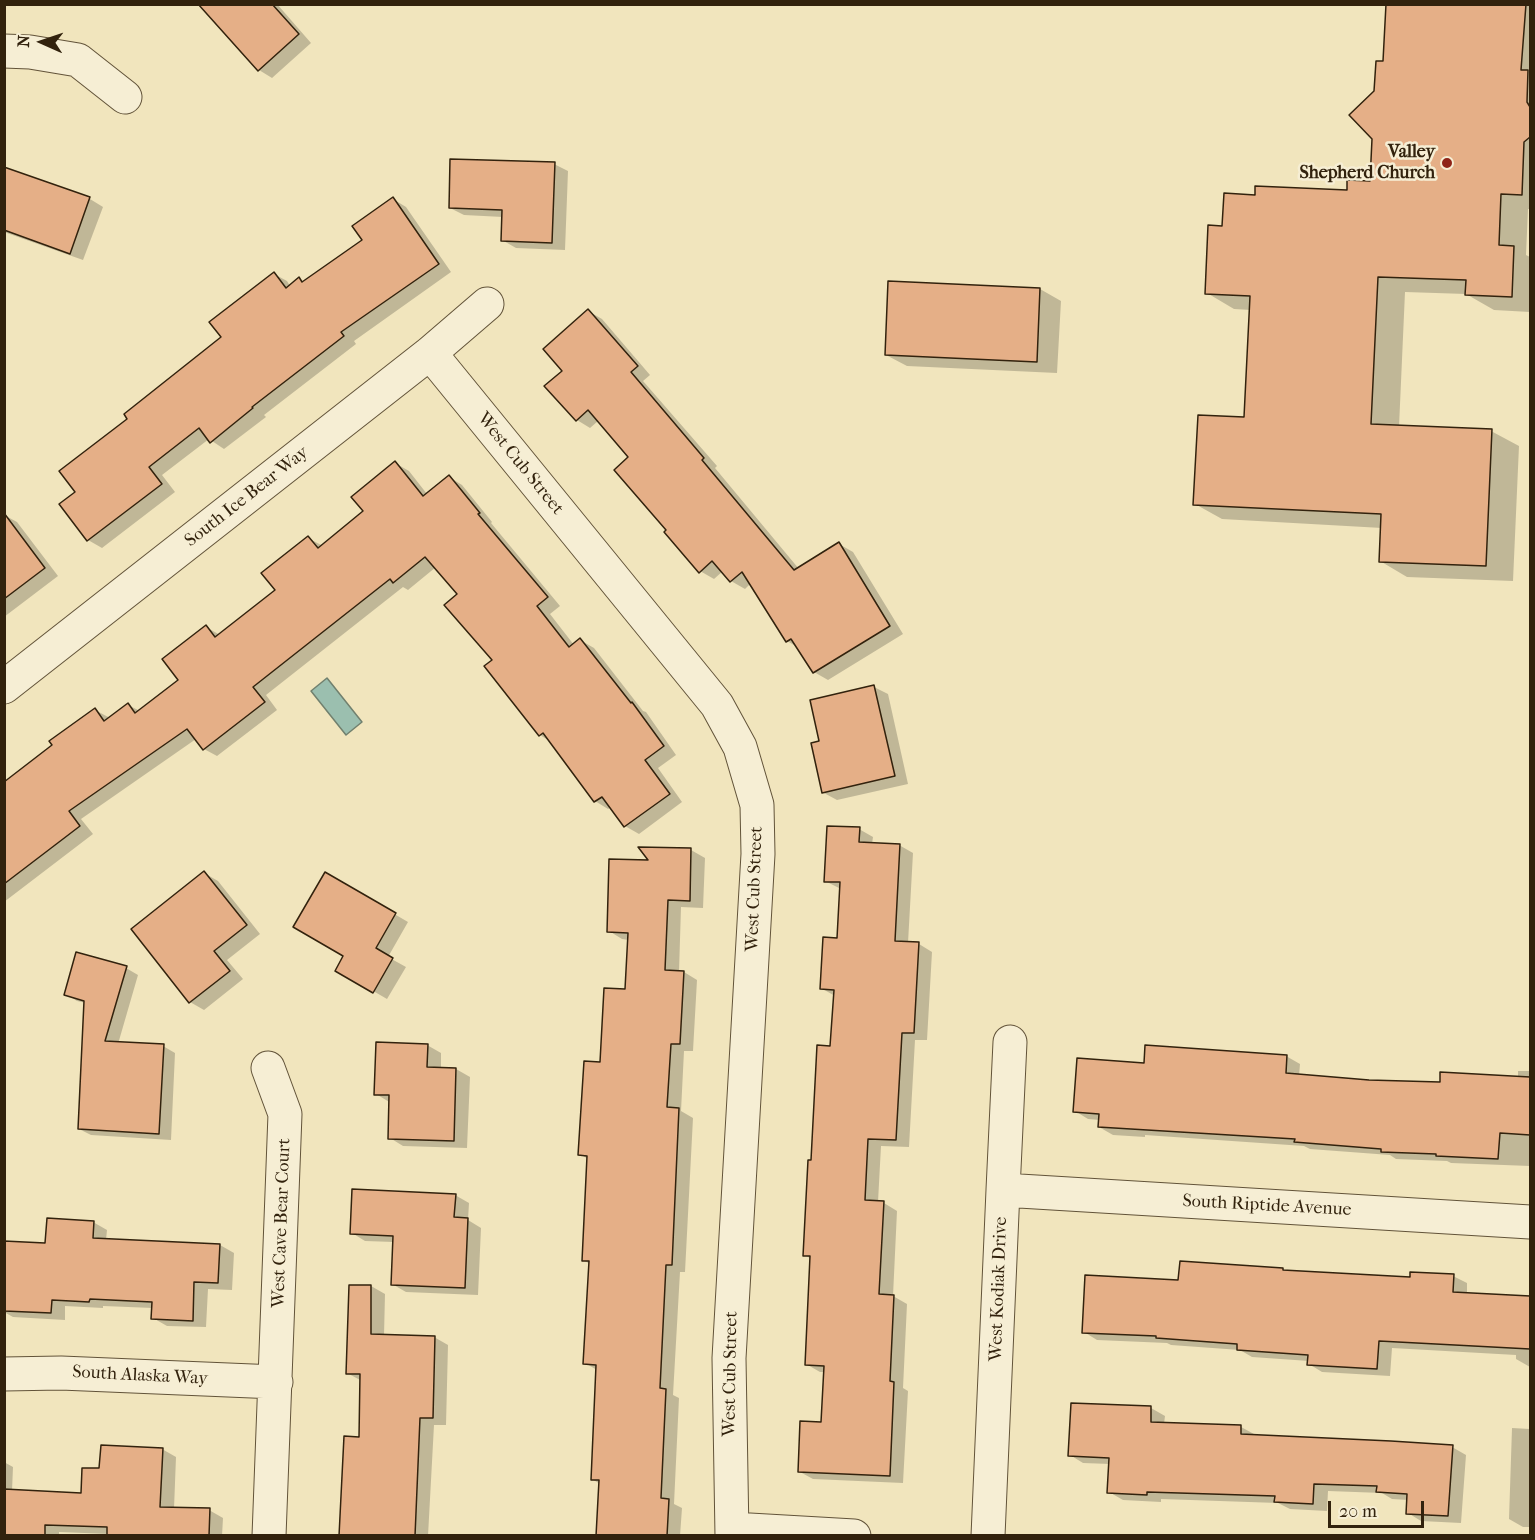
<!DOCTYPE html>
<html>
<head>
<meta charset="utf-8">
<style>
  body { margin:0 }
  #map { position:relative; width:1535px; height:1540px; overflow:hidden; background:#f1e5bd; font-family:"IM FELL French Canon",serif }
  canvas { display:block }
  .frame { position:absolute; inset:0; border:6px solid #32220d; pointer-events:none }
  .north { position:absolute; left:12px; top:12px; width:60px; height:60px; -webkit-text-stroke:4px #f6eed4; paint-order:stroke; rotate:273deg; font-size:16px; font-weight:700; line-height:24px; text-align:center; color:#32220d }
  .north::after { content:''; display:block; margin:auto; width:21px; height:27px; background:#32220d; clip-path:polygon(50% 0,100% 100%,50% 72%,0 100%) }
  .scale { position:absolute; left:1328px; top:1501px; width:96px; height:27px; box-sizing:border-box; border:3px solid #32220d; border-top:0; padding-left:8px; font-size:18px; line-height:21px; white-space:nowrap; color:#32220d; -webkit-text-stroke:4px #f6eed4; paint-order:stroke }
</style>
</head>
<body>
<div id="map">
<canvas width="1535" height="1540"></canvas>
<div class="frame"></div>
<div class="north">N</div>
<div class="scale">20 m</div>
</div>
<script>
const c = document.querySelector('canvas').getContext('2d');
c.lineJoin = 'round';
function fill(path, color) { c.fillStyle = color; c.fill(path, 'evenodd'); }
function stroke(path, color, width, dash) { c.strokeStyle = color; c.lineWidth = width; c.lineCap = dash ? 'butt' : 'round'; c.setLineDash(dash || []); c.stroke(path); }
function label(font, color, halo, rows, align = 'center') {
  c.font = font + ' "IM FELL French Canon",serif'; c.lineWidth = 5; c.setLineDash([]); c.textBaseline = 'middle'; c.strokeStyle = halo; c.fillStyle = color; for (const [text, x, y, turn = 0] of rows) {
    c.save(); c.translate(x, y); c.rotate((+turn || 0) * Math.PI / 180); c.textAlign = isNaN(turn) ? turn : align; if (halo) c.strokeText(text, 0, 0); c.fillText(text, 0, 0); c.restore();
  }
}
const water = new Path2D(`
  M327,678L362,722L346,735L311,691Z`);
fill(water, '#9bbfaf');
stroke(water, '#71806e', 1.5);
fill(new Path2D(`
  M207,4H277L311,43L272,78L259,70Z
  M1388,4H1530V209H1528L1526,255L1530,257V312L1494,310L1466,294L1405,292L1399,427L1491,431L1519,446L1513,581L1407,577L1380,561L1382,528L1222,519L1195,504L1246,419L1251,310L1234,309L1207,293L1223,227L1256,196L1348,192L1371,183L1375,92L1384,63Z
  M554,164L568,171L565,250L516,248L502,240L503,217L464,215L450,208Z
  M4,168L90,199L103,207L83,260L4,232Z
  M393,199L406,207L451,272L354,341L356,344L264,415L266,417L224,449L209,439L162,475L175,492L102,548L88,540L77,492L130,419L223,338L274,274L287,281L290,286L299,279L304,282L364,240Z
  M890,282L1040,289L1061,301L1057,373L907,366L886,355Z
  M588,311L602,319L650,375L643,381L717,466L715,468L799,569L839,544L853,552L903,634L828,680L814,672L799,648L787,641L751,583L745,589L731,581L723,571L714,579L700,571L668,530L630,457L598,421L590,428L577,420L564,371Z
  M395,463L409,471L427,494L449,477L462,485L492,522L491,523L560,606L550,614L574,645L580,640L594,648L643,711L646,712L676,755L658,768L682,802L639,834L625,826L611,807L608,809L595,801L551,742L540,735L494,661L459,595L436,567L408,590L403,587L266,695L277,710L217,756L204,749L196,739L81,819L93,834L4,902V784L95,710L110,718L128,705L140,711L181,681L206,627L220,635L277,590L308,538L323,546L365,511Z
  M4,515L17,522L58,576L4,617Z
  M874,687L888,694L908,784L837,800L824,793L821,743Z
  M859,829L873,837L872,844L899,845L913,853L908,943L919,944L932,952L927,1040H915L909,1147L881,1146L878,1202L884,1203L897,1211L893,1296L907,1304L903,1388L908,1391L903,1483L813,1479L800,1472L823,1424L825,1372H820L806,1364L811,1259L805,1255L812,1162L832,1048L835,996L821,988L839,939L841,889L825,881Z
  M641,848L691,850L705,858L703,908L681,907L679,972H684L697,980L693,1051H684L681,1111L693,1118L685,1272H680L673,1395L679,1398L674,1504L682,1508L680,1536H598L600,1484L592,1479L597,1370L585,1363L590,1264L583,1260L588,1159L580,1154L602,1063L626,990L629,940L622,939L609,931L651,862Z
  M204,873L218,881L260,934L227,960L243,979L204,1010L190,1002Z
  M326,874L408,922L388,957L406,967L387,999L337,970L345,956Z
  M126,968L138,975L118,1044L163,1046L175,1053L171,1140L91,1135L79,1129L86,1003L77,1001L66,994Z
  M427,1045L441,1053V1069H456L470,1077L467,1148L403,1146L390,1138L391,1103L376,1094Z
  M1286,1056L1300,1064L1299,1076L1369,1081L1441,1084L1518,1078V1071H1530V1166L1451,1163L1447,1161L1396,1159L1390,1155L1310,1149L1304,1146L1145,1135V1137L1113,1135L1099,1127L1100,1120L1088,1119L1075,1111L1145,1065Z
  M455,1195L469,1203L468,1220L481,1228L478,1295L406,1292L392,1284L394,1242L365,1241L352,1233Z
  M93,1222L107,1230L106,1240L220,1245L234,1253L232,1290L208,1289L206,1327L167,1326L153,1318V1308L103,1306V1308L65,1306V1320L13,1317L4,1312V1243L47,1245Z
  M1285,1271L1411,1279L1453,1276L1467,1283V1294L1530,1296V1367L1516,1359V1355L1392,1348L1390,1376L1322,1372L1309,1364V1361L1252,1357L1240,1350L1171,1345L1167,1343L1097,1340L1084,1332L1180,1281Z
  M350,1286H371L385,1294L384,1336L434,1337L448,1345L446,1425H434L428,1536H341L360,1439L362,1381L347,1373Z
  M1151,1408L1165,1416L1164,1424L1241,1427L1254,1434V1436L1452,1447L1466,1455L1461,1523L1421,1521L1408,1513V1500L1392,1499L1382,1493L1328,1491L1327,1511L1290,1509L1278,1503L1161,1499V1502L1123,1500L1109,1492L1110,1464L1083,1463L1070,1455Z
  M1512,1428L1530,1429V1527H1523L1509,1519Z
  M162,1449L176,1457L174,1509L209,1510L223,1518L222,1536H109V1534L59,1532V1536H4V1462L13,1467L12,1491L83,1494L101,1470Z`), '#0003');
const building = new Path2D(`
  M198,4H272L299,34L258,71Z
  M1386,4H1526L1521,70H1528L1527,102L1530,107V137L1524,142L1522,195L1501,194L1499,245L1514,246L1512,297L1465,295L1466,280L1378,277L1371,424L1492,429L1486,566L1379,562L1381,514L1193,505L1198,415L1244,417L1250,296L1205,294L1208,225L1222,226L1224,193L1255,195V186L1347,190V180L1370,181L1372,139L1349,115L1374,91L1376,61H1383Z
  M450,159L555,162L552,243L501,241L502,210L449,208Z
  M4,167L90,197L70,254L4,230Z
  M393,197L439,264L341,332L344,336L252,407L253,408L210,443L199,428L149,467L162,484L87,541L59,504L75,492L59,471L127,419L124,414L221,337L209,322L274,272L286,288L299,277L302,282L362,240L352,226Z
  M888,281L1040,288L1037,362L885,355Z
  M588,309L638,366L631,372L704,458L702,460L794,570L839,542L890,626L813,673L791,639L786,642L742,572L730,582L712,561L699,573L664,532L666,530L614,470L628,457L588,410L576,421L544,386L562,371L543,349Z
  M395,461L423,496L449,475L480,513L478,514L548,597L537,606L569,647L580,638L631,703L632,702L664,746L645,760L670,794L624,827L602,797L594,802L543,733L539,736L484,666L492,660L444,605L457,594L425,557L393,583L390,579L253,687L265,702L203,750L187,729L69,811L80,826L4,884V782L52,745L49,741L95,708L104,721L128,703L135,713L178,680L162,659L206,625L215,637L275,590L261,573L308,536L318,548L363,511L351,497Z
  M4,513L45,568L4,599Z
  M874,685L895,776L822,793L811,743L819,741L810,700Z
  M827,826L860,827L859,842L900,844L895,941L919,942L914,1033H902L896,1140L868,1139L865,1200L884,1201L879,1294L894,1295L890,1381L894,1382L890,1476L798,1472L800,1421L821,1422L824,1366L805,1365L810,1256H803L808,1160H811L817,1045L830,1046L834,990L820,989L823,937L837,938L840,882H824Z
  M638,847L691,848L690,901L668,900L665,970L684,971L680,1044H671L667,1107L679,1108L672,1265H666L660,1388L666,1389L661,1498L669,1499L667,1536H596L599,1480H591L596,1365L583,1364L589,1261H582L587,1156L578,1155L584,1061L600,1062L604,988L625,989L628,933L607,932L609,859L648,860Z
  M204,871L247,925L214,951L230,971L189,1003L131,929Z
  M325,872L396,913L376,948L393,958L373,993L335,971L343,956L293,927Z
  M76,952L127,966L105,1041L164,1044L159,1134L78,1129L84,1001L64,995Z
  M376,1042L428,1044L427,1067L456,1068L454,1141L388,1139L389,1095H374Z
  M1145,1045L1287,1055L1286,1073L1369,1080L1440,1082V1072L1530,1077V1135L1500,1133L1498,1159L1436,1156V1154L1381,1152V1149L1294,1142L1295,1139L1098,1127L1099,1114L1073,1112L1077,1058L1144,1063Z
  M352,1189L456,1194L454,1217L468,1218L465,1288L391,1285L393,1236L350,1234Z
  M47,1218L94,1221L93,1238L220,1244L218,1283L194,1282L193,1321L151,1319L152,1302L90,1299L89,1302L52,1300L51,1313L4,1311V1241L45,1243Z
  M1180,1261L1283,1268V1270L1410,1277V1272L1454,1274L1453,1292L1530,1296V1349L1379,1341L1377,1369L1307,1365L1308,1355L1237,1350V1344L1156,1338V1336L1082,1333L1085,1275L1178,1280Z
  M349,1285H371V1334L435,1336L433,1418H420L415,1536H339L344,1436L359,1437L360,1374H346Z
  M1071,1403L1151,1406V1422L1241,1425V1434L1391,1441L1453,1445L1448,1516L1406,1514L1407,1494L1376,1492L1377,1486L1314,1484L1313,1504L1274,1502L1275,1496L1147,1492V1495L1107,1493L1109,1458L1068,1456Z
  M101,1445L163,1448L160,1507L210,1508L209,1536H107V1527L45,1525V1536H4V1489L81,1493L82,1468H99Z`);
fill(building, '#e5af87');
stroke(building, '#32220d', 1.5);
const minor = new Path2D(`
  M4,51L30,52L78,60L125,97
  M430,353L717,705L740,747L757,805L758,854L729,1358L732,1536
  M4,687L430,353L487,304
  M268,1068L285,1114L269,1536
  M1003,1190L1530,1222
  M4,1374L61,1373L276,1382
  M732,1529L854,1536
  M988,1536L1003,1190L1010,1042`);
stroke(minor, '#625339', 35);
stroke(minor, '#f6eed4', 33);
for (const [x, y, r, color] of [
  [1447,163,6,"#8f2418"]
]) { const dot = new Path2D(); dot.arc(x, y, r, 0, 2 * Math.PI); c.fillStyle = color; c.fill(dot); stroke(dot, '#f6eed4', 2); }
label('bold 18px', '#32220d', '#f6eed4', [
  ["Valley",1435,153],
  ["Shepherd Church",1435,174]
], 'right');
label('18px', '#32220d', '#f6eed4', [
  ["West Cub Street",520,464,51],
  ["South Ice Bear Way",247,497,-38],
  ["West Cub Street",755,889,-88],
  ["South Riptide Avenue",1267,1206,3],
  ["West Cave Bear Court",282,1223,-88],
  ["West Kodiak Drive",999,1289,-88],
  ["West Cub Street",731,1374,-89],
  ["South Alaska Way",140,1376,3]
]);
</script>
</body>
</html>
